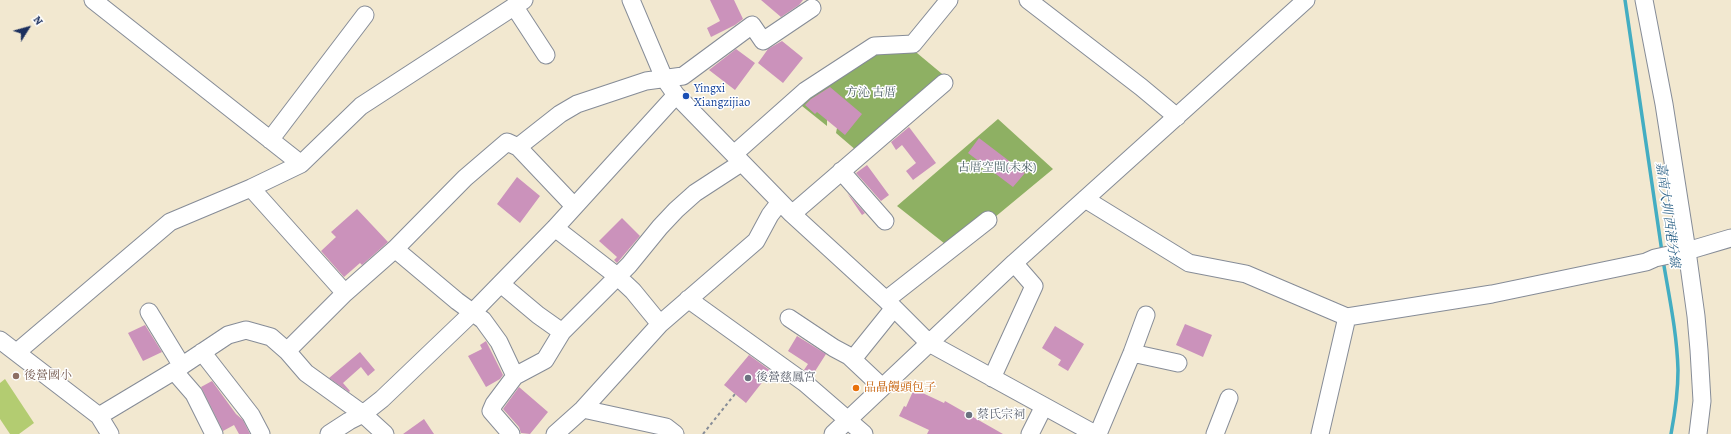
<!DOCTYPE html>
<html>
<head>
<meta charset="utf-8">
<style>
  body { margin:0 }
  #map { position:relative; width:1731px; height:434px; overflow:hidden; background:#f2e8d0; font-family:Alegreya,serif }
  canvas { display:block }
  .north { position:absolute; left:8px; top:8px; width:40px; height:40px; -webkit-text-stroke:3px #fff; paint-order:stroke; rotate:53deg; font-size:11px; font-weight:700; line-height:16px; text-align:center; color:#1b2f5e }
  .north::after { content:''; display:block; margin:auto; width:14px; height:18px; background:#1b2f5e; clip-path:polygon(50% 0,100% 100%,50% 72%,0 100%) }
</style>
</head>
<body>
<div id="map">
<canvas width="1731" height="434"></canvas>
<div class="north">N</div>
</div>
<script>
const c = document.querySelector('canvas').getContext('2d');
c.lineJoin = 'round';
function fill(path, color) { c.fillStyle = color; c.fill(path, 'evenodd'); }
function stroke(path, color, width, dash) { c.strokeStyle = color; c.lineWidth = width; c.lineCap = dash ? 'butt' : 'round'; c.setLineDash(dash || []); c.stroke(path); }
function label(font, color, halo, rows, align = 'center') {
  c.font = font + ' Alegreya,"Noto Serif TC",serif'; c.lineWidth = 3; c.setLineDash([]); c.textBaseline = 'middle'; c.strokeStyle = halo; c.fillStyle = color; for (const [text, x, y, turn = 0] of rows) {
    c.save(); c.translate(x, y); c.rotate((+turn || 0) * Math.PI / 180); c.textAlign = isNaN(turn) ? turn : align; if (halo) c.strokeText(text, 0, 0); c.fillText(text, 0, 0); c.restore();
  }
}
fill(new Path2D(`
  M5,379L34,423L19,434H10L0,419V383Z`), '#b3cc71');
fill(new Path2D(`
  M911,48L947,78L857,151L836,133L837,128L845,118L827,120V126L797,102L860,57Z
  M998,119L1053,169L954,251L897,206Z`), '#8eb063');
stroke(new Path2D(`
  M1625,0L1662,252
  M1663,260C1669,296 1677,333 1678,370C1678,392 1675,413 1671,434`), '#43adc2', 3.5);
fill(new Path2D(`
  M710,0H734L743,19L735,25L711,37L707,28L720,21Z
  M761,0H803L799,5L781,17Z
  M782,41L803,58L783,83L758,63L768,49Z
  M736,49L755,63L735,90L709,70Z
  M830,87L862,114L845,135L817,112L815,114L805,105L811,99Z
  M909,127L936,163L913,180L906,171L916,163L902,145L896,150L891,142Z
  M979,138L1025,173L1013,187L968,153Z
  M867,165L889,195L881,201L856,173Z
  M517,177L540,196L520,223L497,204Z
  M847,193L865,213L862,215Z
  M357,209L388,242L362,265L360,263L344,277L321,251L336,237L331,232Z
  M622,218L640,236L617,263L614,260L617,257L599,241Z
  M1185,324L1212,335L1203,357L1176,345Z
  M145,325L162,352L143,361L128,333Z
  M1055,326L1084,344L1068,371L1058,365L1061,360L1042,348Z
  M797,336L826,354L812,376L804,370L808,364L788,351Z
  M486,341L503,375L500,379L486,387L468,356L482,349L480,345Z
  M360,352L375,370L368,376L361,367L343,383L350,391L349,392L329,378Z
  M749,355L771,371L746,403L724,385Z
  M212,381L236,414L243,420L250,434H239L234,425L223,431L201,387Z
  M519,387L548,412L530,434L521,433L519,427L503,409Z
  M914,389L944,403L945,401L1003,434H927L929,430L899,416L904,406L906,407Z
  M424,419L434,434H403Z`), '#cb92bb');
const minor = new Path2D(`
  M93,0L301,164
  M631,0L664,78L676,95L792,214L886,300L929,343L1095,434
  M1028,0L1141,87L1177,117
  M1644,0L1664,104L1687,251L1696,316L1699,350L1702,401L1698,434
  M514,6L546,55
  M270,140L365,15
  M518,147L574,206
  M734,154L805,91L874,46L913,44L949,0
  M841,171L885,221
  M251,188L345,293
  M1085,199L1189,263L1246,274L1347,317L1320,434
  M792,214L944,83
  M555,228L617,276L633,291L660,324
  M395,249L457,301L483,320L499,342L515,376
  M501,284L538,315L562,332
  M688,299L805,383L864,434
  M886,300L988,220
  M149,312L182,366
  M1347,317L1492,294L1646,262L1655,258L1687,251L1731,238
  M789,318L834,348L849,356L882,387
  M0,340L99,416L110,434
  M287,351L345,293L395,249L465,178L507,142L518,147L560,114L577,104L646,81L683,76L752,25L763,41L812,8
  M17,352L170,222L251,188L301,164L361,106L524,0
  M202,352L251,415L261,434
  M1132,353L1178,363
  M857,354L894,308
  M174,371L194,394L214,434
  M992,378L1034,286L1014,263
  M583,409L666,427L675,434
  M99,416L174,371L228,335L246,330L271,337L287,351L306,373L363,414L385,434
  M329,434L349,421L363,414L382,399L473,312L555,228L676,95
  M511,434L491,411L494,404L515,376L545,360L562,332L629,265L660,227L676,210L695,193L741,163
  M555,434L583,409L660,324L756,241L770,215L780,202
  M833,434L1014,263L1306,0
  M1030,434L1044,406
  M1098,434L1132,353L1146,315
  M1215,434L1229,398`);
stroke(minor, '#868c97', 19);
stroke(new Path2D(`
  M703,434L735,394`), '#868c97', 2, [3, 3]);
stroke(minor, '#fff', 17);
for (const [x, y, r, color] of [
  [686,96,4,"#1a4fb4"],
  [16,376,4,"#8d6e63"],
  [748,378,4,"#6b7280"],
  [856,388,4,"#e8710a"],
  [969,415,4,"#6b7280"]
]) { const dot = new Path2D(); dot.arc(x, y, r, 0, 2 * Math.PI); c.fillStyle = color; c.fill(dot); stroke(dot, '#fff', 1.5); }
label('12px', '#164399', '#fff', [
  ["Yingxi",694,89],
  ["Xiangzijiao",694,103]
], 'left');
label('12px', '#495e64', '#fff', [
  ["方沁 古厝",871,93],
  ["古厝空間(未來)",997,168]
]);
label('12px', '#785e54', '#fff', [
  ["後營國小",24,376]
], 'left');
label('12px', '#5b616d', '#fff', [
  ["後營慈鳳宮",756,378],
  ["蔡氏宗祠",977,415]
], 'left');
label('12px', '#c56008', '#fff', [
  ["品晶饅頭包子",864,388]
], 'left');
label('italic 13px', '#2b6186', '#fff', [
  ["嘉南大圳 西港分線",1667,215,82]
]);
</script>
</body>
</html>
